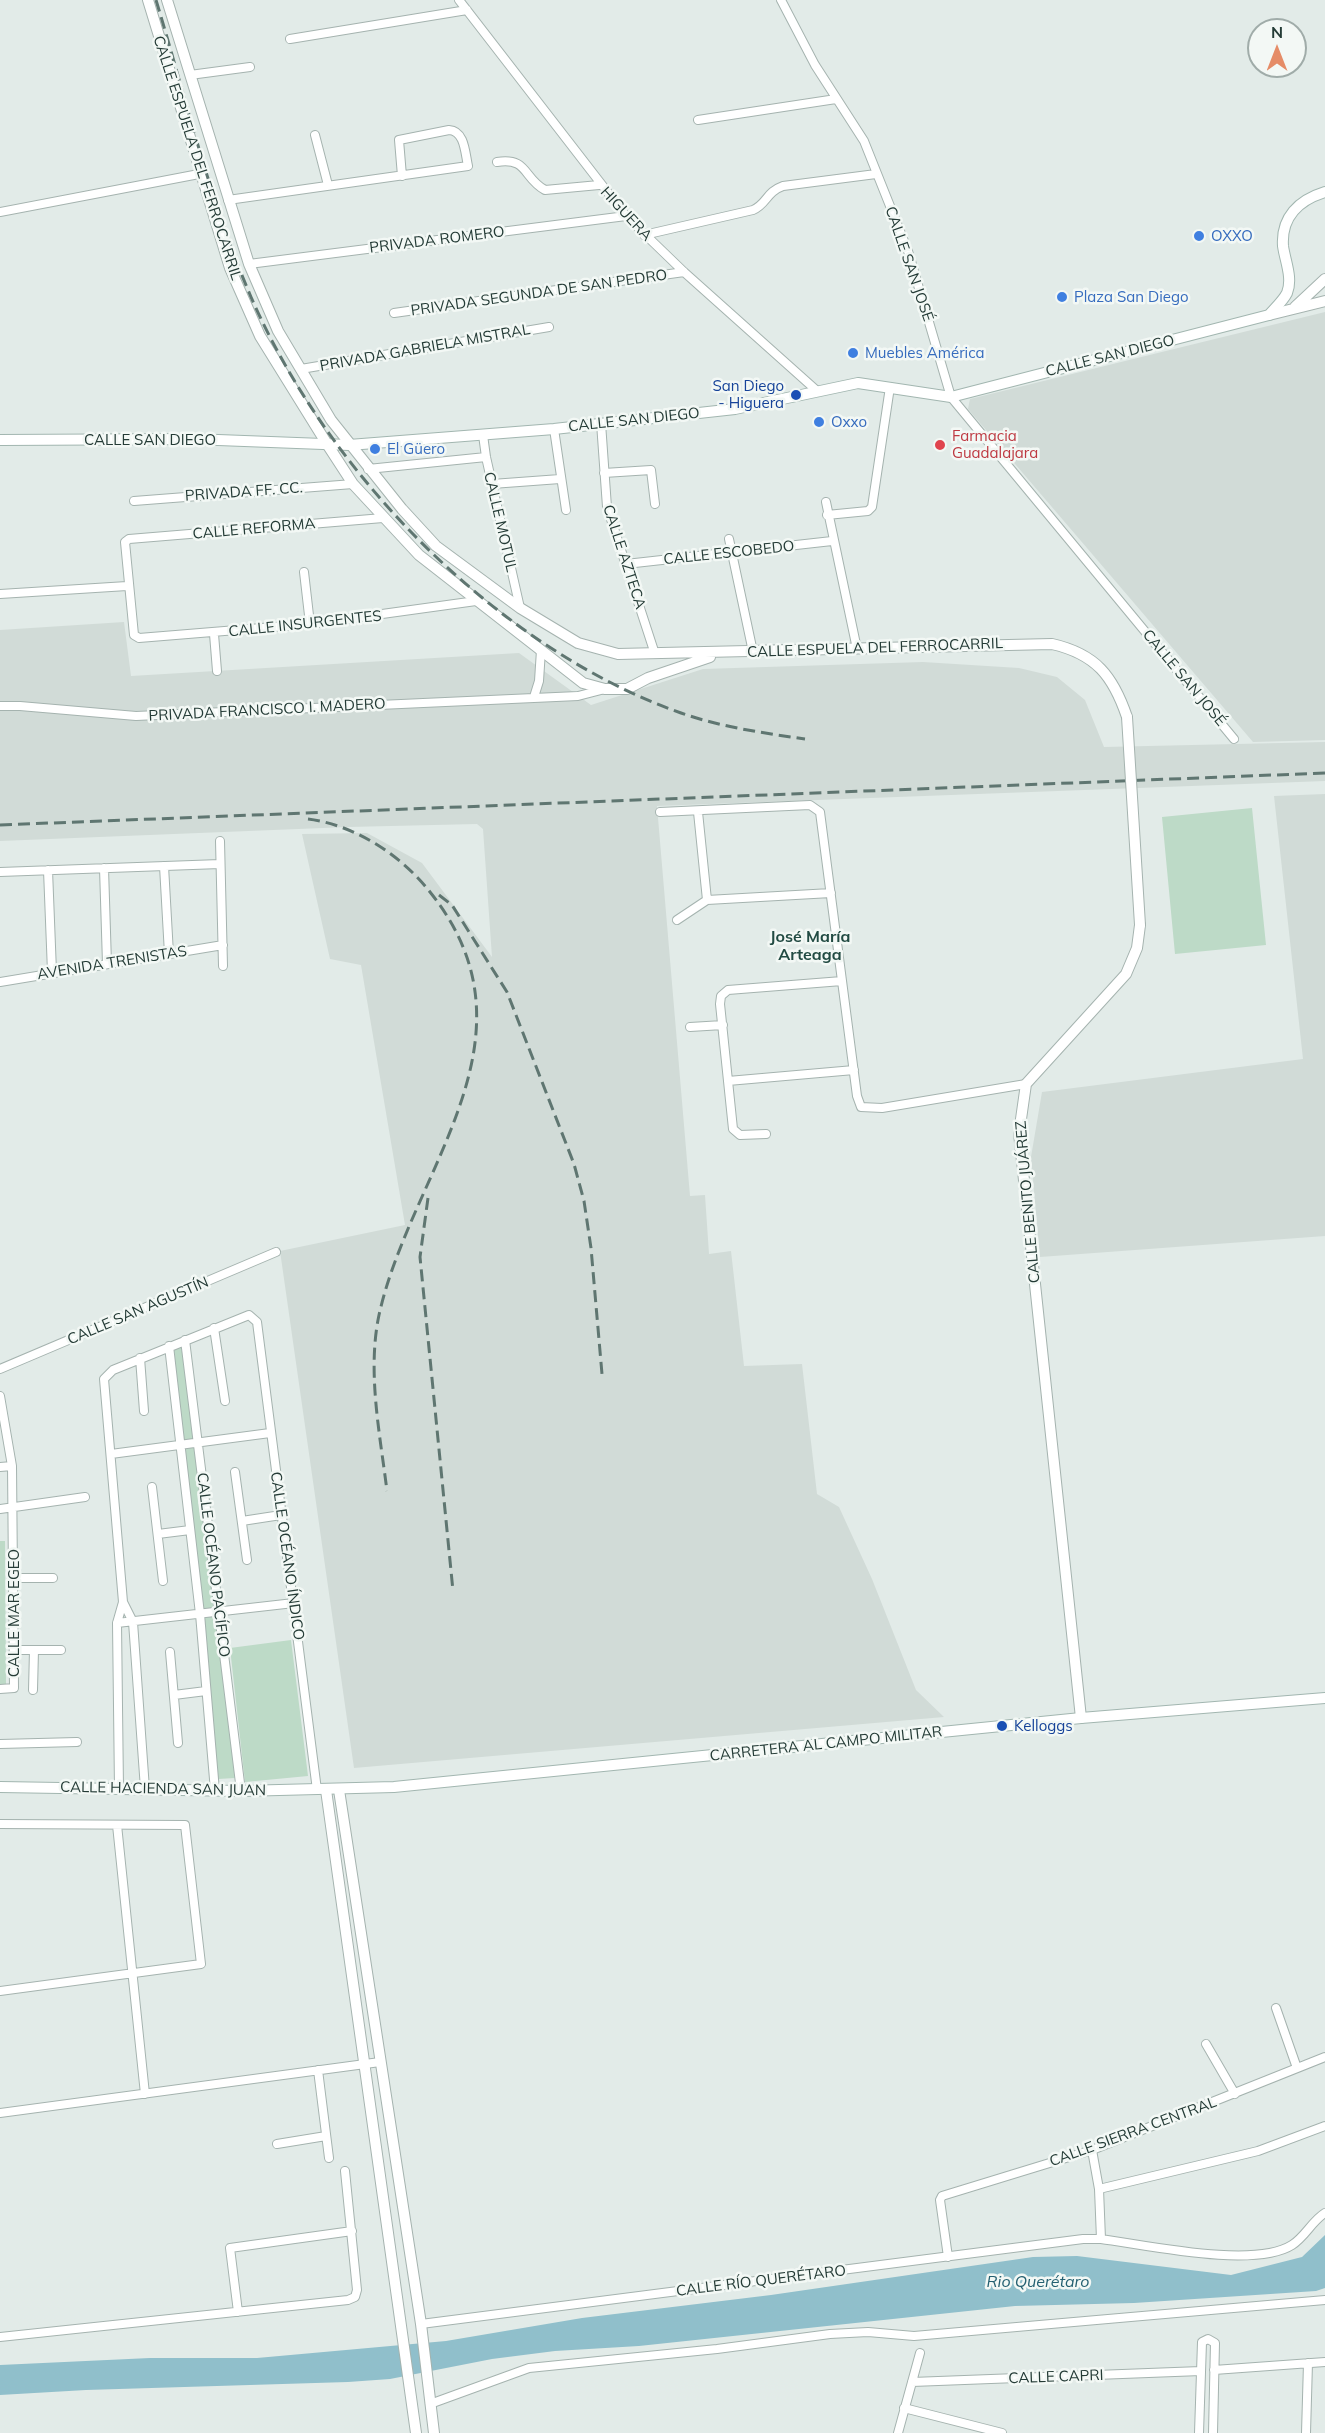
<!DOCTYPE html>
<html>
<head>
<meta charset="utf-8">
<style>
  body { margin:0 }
  #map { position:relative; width:1325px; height:2433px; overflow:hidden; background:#e2ebe8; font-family:Mulish,sans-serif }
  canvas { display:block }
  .north { position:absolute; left:1247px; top:18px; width:60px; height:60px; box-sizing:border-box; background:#f3f8f5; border:2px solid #a0aca9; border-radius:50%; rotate:0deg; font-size:16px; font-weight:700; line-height:24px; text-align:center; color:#243b36 }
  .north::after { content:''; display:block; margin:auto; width:21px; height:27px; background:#e58c67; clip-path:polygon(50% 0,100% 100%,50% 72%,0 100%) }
</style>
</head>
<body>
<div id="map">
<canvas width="1325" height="2433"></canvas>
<div class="north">N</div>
</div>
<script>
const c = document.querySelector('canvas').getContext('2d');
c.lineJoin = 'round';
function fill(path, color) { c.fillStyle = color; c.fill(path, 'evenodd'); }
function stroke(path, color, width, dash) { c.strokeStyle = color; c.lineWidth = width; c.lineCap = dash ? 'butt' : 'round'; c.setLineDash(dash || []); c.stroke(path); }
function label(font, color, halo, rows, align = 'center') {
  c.font = font + ' Mulish,sans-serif'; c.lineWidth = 5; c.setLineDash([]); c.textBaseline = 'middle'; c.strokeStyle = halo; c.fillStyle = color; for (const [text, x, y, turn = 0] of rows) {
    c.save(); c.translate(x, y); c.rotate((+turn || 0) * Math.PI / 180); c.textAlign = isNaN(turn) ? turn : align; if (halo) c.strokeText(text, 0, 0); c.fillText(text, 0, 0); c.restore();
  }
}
fill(new Path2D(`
  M1325,312V740L1253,742L968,409L970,399Z
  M124,622L131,676L519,653L591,705L703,669L923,662L1019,668L1057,677L1085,700L1104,747L1325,742V781L657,806L690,1196L705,1195L709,1254L731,1251L744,1366L802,1364L817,1494L839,1507L872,1579L916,1690L944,1717L354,1768L280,1251L405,1225L361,965L330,959L302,834L367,833L422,863L492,957L483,829L477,824L348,827L0,841V630Z
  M1325,794V1236L1040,1257L1031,1157L1042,1092L1303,1059L1274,796Z`), '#d1dbd7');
fill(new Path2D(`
  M1252,808L1266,945L1175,954L1162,817Z
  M181,1345L218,1613L235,1778L218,1779L172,1348Z
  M0,1541H5L6,1685H0Z
  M291,1640L308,1776L245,1782L230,1648Z`), '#bddac7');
fill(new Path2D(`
  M1325,2235V2288L1316,2291L1134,2303L1015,2306L639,2346L555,2351L492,2359L390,2379L348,2382L86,2390L0,2395V2365L150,2358H257L446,2341L582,2318L771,2295L1033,2257L1077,2256L1231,2275L1302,2257Z`), '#90bfcb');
const minor = new Path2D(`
  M459,0L626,216L684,272L816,390
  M781,0L815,65L864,141L908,251L951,397L1234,739
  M290,39L467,10
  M190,75L250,67
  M698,120L836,99
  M315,135L328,185
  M497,162C528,157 523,178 545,190L599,185
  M228,200L468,166C465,153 465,131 449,130L399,140L402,176
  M0,212L199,174
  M644,235L753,210C767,204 766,192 783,186L876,174
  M249,264L626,216
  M394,313L684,272
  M301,369L549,327
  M601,423L607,507L655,654
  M554,429L566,510
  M483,435L486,457L520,608
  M368,469L486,457
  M604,473L651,470L655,504
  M492,484L560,479
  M134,501L353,484
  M826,502L857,649
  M827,515L868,511L872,507L890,387
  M383,518L129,539L125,542L134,635L139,638L310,624L476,601
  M729,539L753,652
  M626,564L832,541
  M304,572L310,624
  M0,594L127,586
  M214,634L217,671
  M534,697L539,681L541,650
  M0,706H20L136,716L578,696L605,689
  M660,812L810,805L820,812L857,1096L861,1107L882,1108L1026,1084
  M698,812L707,900
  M220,841L223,966
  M164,866L169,954
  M104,868L107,964
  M48,870L52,972
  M0,872L220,864
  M707,900L831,893
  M677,920L707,900
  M0,982L223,945
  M690,1027L723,1025
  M728,1081L854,1070
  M766,1134L740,1135L733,1129L720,1004L721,996L728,990L842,981
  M214,1328L225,1401
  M185,1340L241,1791
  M169,1346L200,1614L215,1791
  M140,1358L144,1411
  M0,1369L276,1252
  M0,1396L12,1466L14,1688L0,1689
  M111,1454L270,1433
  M0,1467L12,1466
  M235,1472L247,1560
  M152,1487L163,1581
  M0,1509L85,1497
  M242,1521L281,1515
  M158,1534L190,1530
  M14,1578H53
  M123,1602L133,1622L145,1789
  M117,1623L294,1603
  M15,1650H61
  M170,1652L178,1743
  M33,1690L34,1650
  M174,1695L206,1691
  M0,1744L77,1742
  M119,1789L117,1623L123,1602L104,1379L113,1370L249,1315L257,1322L317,1790
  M0,1824L185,1825L201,1964L0,1991
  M117,1825L145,2094
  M1276,2008L1297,2068
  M1206,2044L1235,2094
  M318,2070L329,2158
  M0,2113L380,2062
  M277,2144L326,2136
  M1092,2150L1099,2189L1101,2239
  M1099,2189L1258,2151L1325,2126
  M948,2257L940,2200L942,2196L1092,2150L1325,2057
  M238,2312L230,2248L352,2231
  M421,2324L1083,2239H1101C1146,2245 1254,2269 1292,2245C1305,2237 1312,2221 1325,2213
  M0,2337L348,2300L355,2297L357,2290L345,2171
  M1214,2370L1325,2362
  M912,2382L1201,2371
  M430,2404L529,2368L717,2349L830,2334L868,2332L914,2336L1325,2300
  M904,2408L1002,2433
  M898,2433L920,2353
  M1199,2433L1202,2342L1208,2339L1215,2343L1213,2433
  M1306,2433L1308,2363`);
const tertiary = new Path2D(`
  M148,0L230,268L260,336L327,444L353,484L419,555L583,683L605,689H627L648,678L710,657
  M167,0L249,264L278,331L331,420L402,509L436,546L520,608L578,643L618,654L1052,644C1096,654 1113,676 1127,717
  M1295,307L1325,279
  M1269,315L1325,301
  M1081,1718L1019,1133L1026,1084L1126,974L1137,948L1140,925
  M326,1790L416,2433
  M339,1790L421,2324L434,2433`);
const secondary = new Path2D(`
  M0,440L192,439L349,445L554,429L735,409L858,383L951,397L1269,315C1275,308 1283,301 1287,293C1293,278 1285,261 1283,246C1281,217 1299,200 1325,192
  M0,1787L241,1791L394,1787L1081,1718L1325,1698`);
stroke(minor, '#a5b3af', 10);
stroke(tertiary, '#a5b3af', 12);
stroke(secondary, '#a2b6b0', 12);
stroke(minor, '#fff', 8);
stroke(tertiary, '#fff', 10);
stroke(secondary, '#fff', 10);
stroke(new Path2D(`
  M156,0C186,99 210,202 251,297C328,474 497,648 681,713C721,727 763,733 805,739
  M308,819C355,825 401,855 430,892C547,1038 411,1170 379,1315C367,1372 380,1434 387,1491
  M0,825L1325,773
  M439,895L452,905L507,992L574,1164L584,1201L591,1248L602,1374
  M428,1198L420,1257L453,1591`), '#5f7671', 3, [12, 6]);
const tertiaryBridge = new Path2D(`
  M1127,717L1140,925`);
stroke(tertiaryBridge, '#a5b3af', 12, []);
stroke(tertiaryBridge, '#fff', 10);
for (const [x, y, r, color] of [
  [1199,236,6,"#3f7fe0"],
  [1062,297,6,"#3f7fe0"],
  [853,353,6,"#3f7fe0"],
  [796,395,6,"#1a4fb4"],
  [819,422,6,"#3f7fe0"],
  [940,445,6,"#e0444e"],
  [375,449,6,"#3f7fe0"],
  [1002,1726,6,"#1a4fb4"]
]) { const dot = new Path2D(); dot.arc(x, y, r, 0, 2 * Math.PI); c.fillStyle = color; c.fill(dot); stroke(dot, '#f3f8f5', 2); }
label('15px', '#243b36', '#f3f8f5', [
  ["CALLE ESPUELA DEL FERROCARRIL",197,158,72],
  ["HIGUERA",626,214,47],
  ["PRIVADA ROMERO",437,240,-7],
  ["CALLE SAN JOSÉ",909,264,71],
  ["PRIVADA SEGUNDA DE SAN PEDRO",539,293,-8],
  ["PRIVADA GABRIELA MISTRAL",425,348,-10],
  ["CALLE SAN DIEGO",1110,356,-14],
  ["CALLE SAN DIEGO",634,420,-6],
  ["CALLE SAN DIEGO",150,440],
  ["PRIVADA FF. CC.",244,492,-4],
  ["CALLE MOTUL",500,522,77],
  ["CALLE REFORMA",254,529,-5],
  ["CALLE ESCOBEDO",729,553,-6],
  ["CALLE AZTECA",624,557,72],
  ["CALLE INSURGENTES",305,624,-6],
  ["CALLE ESPUELA DEL FERROCARRIL",875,648,-2],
  ["CALLE SAN JOSÉ",1184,678,50],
  ["PRIVADA FRANCISCO I. MADERO",267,710,-3],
  ["AVENIDA TRENISTAS",112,963,-9],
  ["CALLE BENITO JUÁREZ",1028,1202,-95],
  ["CALLE SAN AGUSTÍN",138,1311,-23],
  ["CALLE OCÉANO ÍNDICO",287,1556,82],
  ["CALLE OCÉANO PACÍFICO",213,1565,83],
  ["CALLE MAR EGEO",14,1613,-90],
  ["CARRETERA AL CAMPO MILITAR",826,1744,-6],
  ["CALLE HACIENDA SAN JUAN",163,1789,1],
  ["CALLE SIERRA CENTRAL",1133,2132,-20],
  ["CALLE RÍO QUERÉTARO",761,2281,-7],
  ["CALLE CAPRI",1056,2377,-2]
]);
label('15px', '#366cbe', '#f3f8f5', [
  ["OXXO",1211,236],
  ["Plaza San Diego",1074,297],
  ["Muebles América",865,353],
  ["Oxxo",831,422],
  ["El Güero",387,449]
], 'left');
label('15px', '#164399', '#f3f8f5', [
  ["San Diego",784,386],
  ["- Higuera",784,403],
  ["Kelloggs",1014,1726,"left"]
], 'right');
label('15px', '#be3a42', '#f3f8f5', [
  ["Farmacia",952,436],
  ["Guadalajara",952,453]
], 'left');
label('bold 16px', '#224b43', '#f3f8f5', [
  ["José María",810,937],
  ["Arteaga",810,955]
]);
label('italic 16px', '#246071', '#f3f8f5', [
  ["Rio Querétaro",1038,2282]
]);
</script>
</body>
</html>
